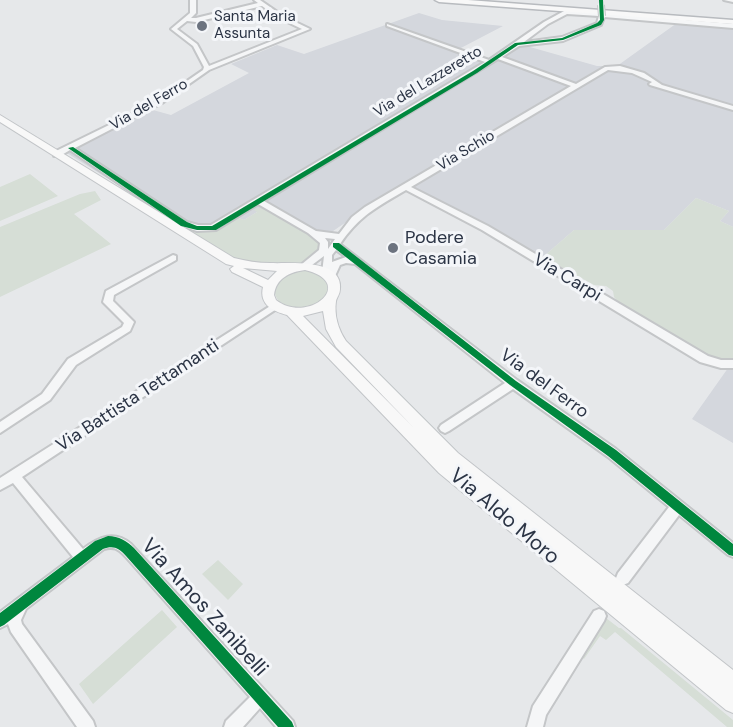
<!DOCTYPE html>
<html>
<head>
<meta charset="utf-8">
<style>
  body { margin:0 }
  canvas { display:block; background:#e6e8ea }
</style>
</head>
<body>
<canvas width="733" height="727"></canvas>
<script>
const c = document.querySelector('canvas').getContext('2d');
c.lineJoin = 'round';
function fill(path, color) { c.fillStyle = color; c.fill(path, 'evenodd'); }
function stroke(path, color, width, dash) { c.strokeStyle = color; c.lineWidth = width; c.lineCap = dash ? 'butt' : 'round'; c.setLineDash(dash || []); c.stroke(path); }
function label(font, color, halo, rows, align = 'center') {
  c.font = font + ' "DM Sans",sans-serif'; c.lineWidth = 6; c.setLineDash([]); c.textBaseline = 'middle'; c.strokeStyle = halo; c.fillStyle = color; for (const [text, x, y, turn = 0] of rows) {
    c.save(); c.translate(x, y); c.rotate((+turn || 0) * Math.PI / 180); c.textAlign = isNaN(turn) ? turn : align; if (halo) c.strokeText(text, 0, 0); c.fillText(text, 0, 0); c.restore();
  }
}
fill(new Path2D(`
  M419,13L442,20L503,26L459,49L494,62L523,45L597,66H617L677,23L733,28V227L720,221L729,211L696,198L664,230H574L543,257L403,183L320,240L257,212L244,220L238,218L216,229L202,231L182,225L67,153L153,110L171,115L249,73L231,64L277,45L304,54Z
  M733,361V443L692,419Z`), '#d4d7dd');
fill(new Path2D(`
  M30,174L58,196L0,221V187Z
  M95,191L101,200L74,214L111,244L0,297V227L80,194Z
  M696,198L729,211L720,221L733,227V358L729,360L706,356L620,304L614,297L613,291L606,286L594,285L543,257L574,230H664Z
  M258,208C280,209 304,229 322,242V249L306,262L285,265L250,263L229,257L181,226C208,232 214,231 238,218L244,220L257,212L254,210Z
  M308,269L327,277L328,298C321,301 313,307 306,308C286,311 271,302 275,282L292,271Z
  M218,560L243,584L228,600L202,574Z
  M162,610L177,627L93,704L79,684Z
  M606,618L619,628H621L733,720V727H727L615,632L606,640L600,636L584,659L582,657Z`), '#d6ded6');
const minor = new Path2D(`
  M190,0H196V13L191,18H196L258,3L254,0H260L283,16L310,29L209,70L162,103L75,148L187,222L198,225H211L485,62L387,26V24L489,60L544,22L566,10L733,24V28L604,17L601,25L563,41L519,46L502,57L576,84L605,67L620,66L644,73L662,85L733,106V110L650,85L649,84L652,82L632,73L608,70L411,187L488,226L708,356L721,360H733V368H721L700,362L482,230L406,190C377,207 360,215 340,244L517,380L616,449L733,543V557L728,555L679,515L628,583L623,585L618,583L616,578L618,573L669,507L608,457L513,389L449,431L445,433L441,431L439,428L441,425L505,383L355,264L346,263L340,265L335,276L324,275L322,273L324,256L308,268H302L300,266L302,264L319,250L320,243L308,233L258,204L216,230L197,231L181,226L70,150L60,156H54V152L158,101L203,70L204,67L193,46L171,29L190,13ZM262,6L279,18L302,29L209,66L197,44L177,29L187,21L196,22ZM567,14L599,16L597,23L562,37L524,42L548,24ZM498,59L571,86L365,207L352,217L339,234L316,231L264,201ZM325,238L335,239L328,249V242ZM336,250L346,257L332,262V255Z
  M724,0H733V2Z
  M173,255L176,256V260L114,295L113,301L134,322L130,331L76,365L50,400L0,433V422L42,394L68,359L122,327L124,323L103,302L106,291Z
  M275,303L278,304L280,306L278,308L22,477L83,549C99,537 114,530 131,544L293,721L295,727H276L260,708L243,727H224L226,721L250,697L125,556C118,549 114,546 104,549L26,609L21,620L22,624L93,721L95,727H77L11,632L8,624L0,628V612L73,557L13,483L0,490V478Z
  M599,609L604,611L606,616L604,621L546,715L543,727H527L533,706L594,611Z`);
const major = new Path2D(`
  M0,115L234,258C246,261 258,263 270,263C289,264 343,258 340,289C340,294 337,297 336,301C334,315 338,329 346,341L458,453L733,670V713L726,710L439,473L287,315C272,311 259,304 263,287L232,272L230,269L234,266L226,264L0,122ZM243,268L277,271L268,280ZM305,270C358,283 308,325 276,300L274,295C276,278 290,272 305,270ZM323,311L326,329L336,347L414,428L303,316Z`);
const highway = new Path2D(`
  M435,0H468L733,20V24L439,2Z`);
stroke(minor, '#c4c6c8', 4);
stroke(major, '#c2c5c8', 2);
stroke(highway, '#b8bbbf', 3);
fill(minor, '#f5f6f7');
fill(major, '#f8f8f8');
fill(highway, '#f8f8f8');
const minorBridge = new Path2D(`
  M601,5L602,16`);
stroke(minorBridge, '#c4c6c8', 8, []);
stroke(minorBridge, '#f5f6f7', 6);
fill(new Path2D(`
  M599,0H603L604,20L601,25L563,40L518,45L477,73L216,230H197L181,226L68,148L73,147L187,222L197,226H212L473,71L515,43L562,38L597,23L600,20Z
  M333,243H339L516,381L616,450L733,544V556L729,555L608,456L510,385L333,247Z
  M108,536C119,536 127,541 134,548L292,722L294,727H278L126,556C119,548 113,545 103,549L4,625L0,627V613L95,541Z`), '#00873e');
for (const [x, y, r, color] of [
  [202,26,6,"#6c737f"],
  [393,248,6,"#6c737f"]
]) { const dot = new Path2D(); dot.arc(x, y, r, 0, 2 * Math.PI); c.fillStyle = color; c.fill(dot); stroke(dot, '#f4f6f9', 2); }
label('15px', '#2b3445', '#f4f6f9', [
  ["Santa Maria",214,17],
  ["Assunta",214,34]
], 'left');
label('15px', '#2b3445', '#f4f6f9', [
  ["Via del Lazzeretto",428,82,-31],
  ["Via del Ferro",149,105,-30],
  ["Via Schio",466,151,-31]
]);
label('18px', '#2b3445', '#f4f6f9', [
  ["Podere",405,238],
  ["Casamia",405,259]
], 'left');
label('18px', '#2b3445', '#f4f6f9', [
  ["Via Carpi",567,278,31],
  ["Via del Ferro",544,384,36],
  ["Via Battista Tettamanti",138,396,-33]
]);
label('21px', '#2b3445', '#f4f6f9', [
  ["Via Aldo Moro",504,517,40],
  ["Via Amos Zanibelli",204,608,48]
]);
</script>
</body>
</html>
